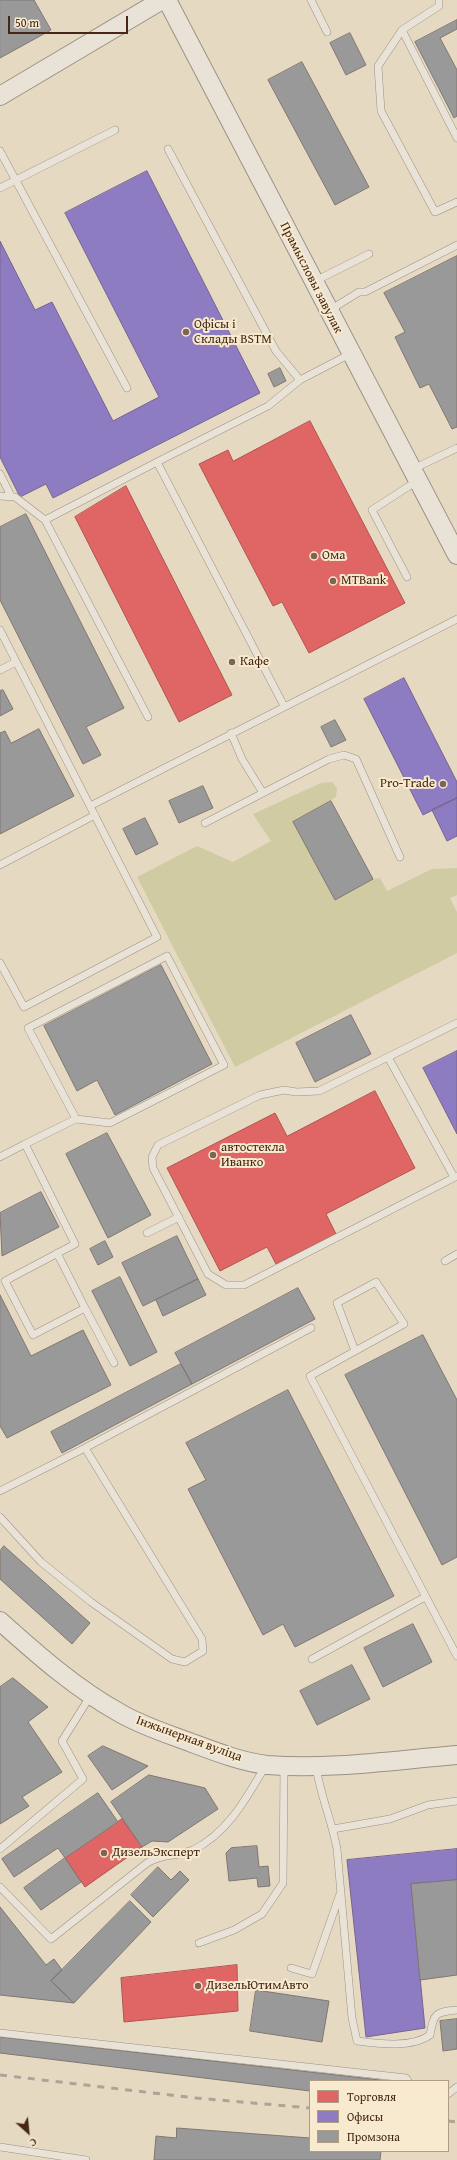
<!DOCTYPE html>
<html>
<head>
<meta charset="utf-8">
<style>
  body { margin:0 }
  #map { position:relative; width:457px; height:2160px; overflow:hidden; background:#e5d9c2; font-family:"Gentium Book Plus",serif }
  canvas { display:block }
  .legend { position:absolute; left:309px; top:2080px; width:140px; height:72px; box-sizing:border-box; background:#f7eace; border:1px solid #b09c85; margin:0; padding:5px 7px; list-style:none; font-size:12px; color:#452617 }
  .legend li { display:flex; align-items:center; gap:8px; height:20px }
  .legend b { width:20px; border:1px solid #b09c85 }
  .north { position:absolute; left:8px; top:2112px; width:40px; height:40px; -webkit-text-stroke:3px #f7eace; paint-order:stroke; rotate:153deg; font-size:11px; font-weight:700; line-height:16px; text-align:center; color:#452617 }
  .north::after { content:''; display:block; margin:auto; width:14px; height:18px; background:#452617; clip-path:polygon(50% 0,100% 100%,50% 72%,0 100%) }
  .scale { position:absolute; left:8px; top:16px; width:120px; height:18px; box-sizing:border-box; border:2px solid #452617; border-top:0; padding-left:5px; font-size:12px; line-height:14px; white-space:nowrap; color:#452617; -webkit-text-stroke:3px #f7eace; paint-order:stroke }
</style>
</head>
<body>
<div id="map">
<canvas width="457" height="2160"></canvas>
<ul class="legend">
<li><b style="height:11px;background:#e06666"></b>Торговля</li>
<li><b style="height:11px;background:#8e7cc3"></b>Офисы</li>
<li><b style="height:11px;background:#999"></b>Промзона</li>
</ul>
<div class="north">С</div>
<div class="scale">50 m</div>
</div>
<script>
const c = document.querySelector('canvas').getContext('2d');
c.lineJoin = 'round';
function fill(path, color) { c.fillStyle = color; c.fill(path, 'evenodd'); }
function stroke(path, color, width, dash) { c.strokeStyle = color; c.lineWidth = width; c.lineCap = dash ? 'butt' : 'round'; c.setLineDash(dash || []); c.stroke(path); }
function label(font, color, halo, rows, align = 'center') {
  c.font = font + ' "Gentium Book Plus",serif'; c.lineWidth = 4; c.setLineDash([]); c.textBaseline = 'middle'; c.strokeStyle = halo; c.fillStyle = color; for (const [text, x, y, turn = 0] of rows) {
    c.save(); c.translate(x, y); c.rotate((+turn || 0) * Math.PI / 180); c.textAlign = isNaN(turn) ? turn : align; if (halo) c.strokeText(text, 0, 0); c.fillText(text, 0, 0); c.restore();
  }
}
fill(new Path2D(`
  M332,782L337,788L336,797L293,823L335,899L373,879L380,878L387,891L432,869L457,868V895L450,898L457,912V953L235,1067L137,877L197,846L233,862L271,841L253,814L321,783Z`), '#d0cba3');
const shops = new Path2D(`
  M310,421L405,603L309,653L282,602L273,606L199,464L228,450L233,461Z
  M126,486L232,695L179,722L75,517Z
  M375,1091L415,1168L326,1214L336,1234L276,1264L267,1247L220,1271L167,1168L275,1113L287,1136Z
  M122,1819L142,1847L85,1887L65,1858Z
  M237,1965L238,2011L124,2022L121,1978Z`);
fill(shops, '#e06666');
stroke(shops, '#b2534e', 1);
const offices = new Path2D(`
  M147,171L260,393L53,498L46,484L20,497L0,457V241L35,310L52,302L113,421L159,397L65,213Z
  M404,678L457,782V798L423,815L364,699Z
  M457,798V836L447,841L432,810Z
  M457,1051V1134L423,1068Z
  M457,1849V1880L411,1884L425,2028L366,2037L347,1860Z`);
fill(offices, '#8e7cc3');
stroke(offices, '#78628f', 1);
const industry = new Path2D(`
  M0,0H34L51,30L0,58Z
  M457,20V29L440,38L457,70V116L454,118L415,42Z
  M350,33L366,65L346,75L330,43Z
  M302,62L369,187L335,205L268,80Z
  M457,256V427L452,429L429,384L420,388L395,337L405,332L384,293Z
  M280,368L286,381L274,387L268,374Z
  M26,514L124,708L86,727L101,755L83,764L0,600V527Z
  M3,690L13,709L0,716V691Z
  M335,720L346,740L331,747L321,727Z
  M39,729L74,796L0,834V733L5,731L11,743Z
  M203,786L213,808L179,823L169,801Z
  M331,801L373,879L335,900L293,822Z
  M145,818L158,844L136,855L123,829Z
  M161,965L212,1064L115,1115L97,1080L77,1091L44,1026Z
  M351,1015L371,1054L315,1082L296,1043Z
  M107,1133L151,1215L108,1238L66,1154Z
  M41,1192L59,1227L2,1256L0,1213Z
  M177,1236L198,1279L143,1306L122,1263Z
  M105,1241L113,1257L98,1265L90,1249Z
  M120,1277L157,1352L130,1366L92,1291Z
  M198,1279L206,1295L163,1316L156,1300Z
  M298,1288L315,1319L192,1384L175,1353Z
  M0,1295L31,1356L83,1330L111,1385L7,1438L0,1426Z
  M423,1335L457,1400V1557L442,1565L345,1375Z
  M181,1364L192,1384L62,1453L51,1432Z
  M288,1390L394,1596L295,1647L283,1624L263,1635L188,1489L206,1480L186,1443Z
  M4,1546L90,1623L72,1644L0,1579V1551Z
  M413,1624L432,1662L383,1687L364,1648Z
  M352,1665L370,1699L317,1725L300,1691Z
  M13,1678L48,1707L28,1722L62,1772L22,1797L29,1806L0,1824V1687Z
  M103,1746L148,1766L112,1790L88,1756Z
  M149,1775L205,1788L218,1809L168,1842L152,1841L142,1847L111,1802Z
  M98,1793L118,1822L65,1858L58,1848L14,1877L2,1859Z
  M257,1846L259,1867L268,1866L270,1886L258,1887L257,1878L229,1881L226,1853L231,1848Z
  M65,1858L81,1882L41,1910L24,1888Z
  M158,1867L171,1880L180,1871L189,1880L153,1917L131,1895Z
  M457,1880V1975L420,1980L411,1884Z
  M130,1901L151,1922L74,2003L51,1981Z
  M0,1907L46,1965L54,1959L62,1970L51,1981L74,2003L0,1995Z
  M256,1990L329,2001L322,2042L250,2031Z
  M457,2019V2049L443,2051L440,2021Z
  M0,2037L389,2081H310V2091L0,2053Z
  M177,2128L310,2138V2151H381L380,2160H154L156,2136L176,2138Z`);
fill(industry, '#999');
stroke(industry, '#807672', 1);
const service = new Path2D(`
  M311,0L327,32
  M439,0V6L402,30L378,66L381,111L435,212L457,202
  M402,30L457,138
  M168,149L276,351L300,380
  M0,151L127,388
  M0,188L115,130
  M315,281L369,254
  M330,310L359,292H365L457,245
  M413,469L457,448
  M0,474L11,496
  M0,496L15,497L45,520L148,717
  M45,520L157,462
  M407,577L372,510L417,481
  M0,630L157,937L24,1007L0,963
  M0,670L16,662
  M284,706L157,462L268,406L300,380L350,354
  M231,733L242,759L263,793L329,759L344,755L356,759L400,857
  M90,806L457,619
  M205,823L263,793
  M0,865L95,815
  M457,1023L319,1091L296,1092L284,1090L260,1095L158,1145L152,1157L153,1168L208,1274L226,1285H244L457,1176
  M388,1057L454,1177
  M25,1144L76,1119L110,1123L224,1065L167,956L28,1028L76,1119
  M0,1157L25,1144L75,1244L5,1281L33,1335L85,1308L57,1253
  M147,1233L179,1217
  M445,1261L457,1254
  M85,1308L114,1363
  M355,1351L337,1303L376,1282L404,1324L310,1376L457,1656
  M85,1448L311,1328
  M0,1491L85,1448L202,1639L203,1651L185,1662L172,1659L91,1602L41,1562L0,1517
  M312,1659L425,1597
  M316,1766C320,1795 332,1821 337,1849L352,2018L357,2041C379,2044 412,2048 430,2035C434,2013 435,2012 457,2010
  M333,1829L390,1819L428,1805L457,1801
  M0,1849L83,1779L62,1741L91,1695
  M0,1887L51,1939L147,1863C163,1853 177,1857 193,1850C228,1833 247,1797 266,1765
  M199,1943L234,1930L262,1914L283,1883L284,1766
  M291,1968L312,1974L340,1894
  M0,2033L406,2078L408,2081
  M448,2094L457,2087
  M0,2147L86,2160`);
const tertiary = new Path2D(`
  M167,0L457,555
  M0,96L162,0
  M0,1621C37,1654 76,1689 120,1713C142,1726 168,1734 192,1743C216,1752 242,1762 267,1765C330,1770 395,1760 457,1755`);
stroke(service, '#9c9182', 8);
stroke(tertiary, '#9c9182', 20);
stroke(service, '#e9e3d7', 7);
stroke(tertiary, '#e9e3d7', 18);
stroke(new Path2D(`
  M0,2075L196,2098L310,2108
  M448,2121L457,2122`), '#aca49a', 3, [7, 7]);
for (const [x, y, r, color] of [
  [186,332,4,"#7d6553"],
  [314,556,4,"#7d6553"],
  [333,581,4,"#7d6553"],
  [232,662,4,"#7d6553"],
  [443,784,4,"#7d6553"],
  [213,1155,4,"#7d6553"],
  [104,1853,4,"#7d6553"],
  [198,1986,4,"#7d6553"]
]) { const dot = new Path2D(); dot.arc(x, y, r, 0, 2 * Math.PI); c.fillStyle = color; c.fill(dot); stroke(dot, '#f7eace', 1.5); }
label('13px', '#452617', '#f7eace', [
  ["Прамысловы завулак",311,278,63],
  ["Інжынерная вуліца",189,1739,20]
]);
label('13px', '#452617', '#f7eace', [
  ["Офісы і",194,325],
  ["Склады BSTM",194,340],
  ["Ома",322,556],
  ["MTBank",341,581],
  ["Кафе",240,662],
  ["Pro-Trade",435,784,"right"],
  ["автостекла",221,1148],
  ["Иванко",221,1163],
  ["ДизельЭксперт",112,1853],
  ["ДизельЮтимАвто",206,1986]
], 'left');
</script>
</body>
</html>
